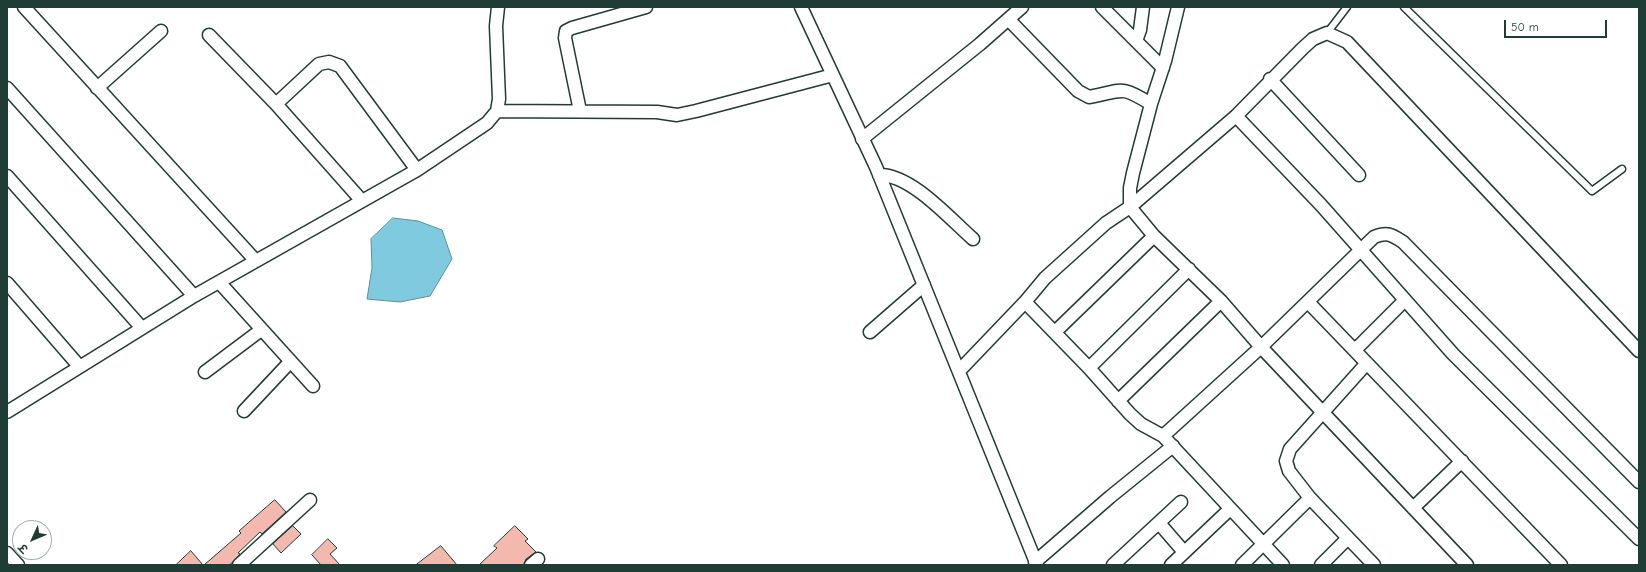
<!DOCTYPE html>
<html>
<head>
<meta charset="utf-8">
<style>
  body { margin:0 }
  #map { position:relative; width:1646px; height:572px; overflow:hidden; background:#fff; font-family:"Comic Neue","Playpen Sans Deva",sans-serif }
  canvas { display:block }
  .frame { position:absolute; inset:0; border:8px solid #1f3d34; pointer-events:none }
  .north { position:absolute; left:12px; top:520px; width:40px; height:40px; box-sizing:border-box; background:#fff; border:1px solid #a5b1ae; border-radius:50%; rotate:226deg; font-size:11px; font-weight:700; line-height:16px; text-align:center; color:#1f3d34 }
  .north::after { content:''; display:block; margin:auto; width:14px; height:18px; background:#1f3d34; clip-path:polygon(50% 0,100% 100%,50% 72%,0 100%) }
  .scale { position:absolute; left:1504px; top:20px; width:103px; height:18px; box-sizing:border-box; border:2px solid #1f3d34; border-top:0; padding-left:5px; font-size:12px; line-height:14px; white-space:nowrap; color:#1f3d34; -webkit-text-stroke:3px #fff; paint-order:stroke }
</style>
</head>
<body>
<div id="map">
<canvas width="1646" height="572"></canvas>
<div class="frame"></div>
<div class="north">उ</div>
<div class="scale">50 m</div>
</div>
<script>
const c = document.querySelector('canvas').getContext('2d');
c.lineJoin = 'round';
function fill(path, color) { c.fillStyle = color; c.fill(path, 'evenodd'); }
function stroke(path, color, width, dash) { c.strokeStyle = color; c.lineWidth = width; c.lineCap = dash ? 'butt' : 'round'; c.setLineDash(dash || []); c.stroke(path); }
const water = new Path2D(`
  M393,218L418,221L442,230L452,259L430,296L400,302L367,299L372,268L371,239Z`);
fill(water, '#7fcadf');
stroke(water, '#59929b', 1);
const building = new Path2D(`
  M275,500L286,512L262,534L260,532L238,553L240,554L233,562L229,565H204L241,533L239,531L248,523Z
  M293,526L301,534L281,553L273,544Z
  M515,526L528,539L525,541L536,552L526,559L524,565H479L497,548L494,546Z
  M328,539L337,548L330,554L340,565H321L312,555Z
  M441,546L457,565H416Z
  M191,551L203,565H176Z`);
fill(building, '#f3b9ae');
stroke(building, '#1f3d34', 1);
const lane = new Path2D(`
  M1404,7L1592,191L1622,169
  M1327,33L1347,7`);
const street = new Path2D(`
  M24,7L256,261
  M801,7L876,167L1037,565
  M1102,7L1163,68
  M1178,7L1165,61L1151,104L1133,173L1130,188V207L1154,236L1221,301L1261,347L1467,565
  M1009,20L1078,91L1089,97C1123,91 1119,84 1151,104
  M209,35L276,104L362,201
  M1136,41L1140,30L1143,7
  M1270,79L1359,175
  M7,88L194,296
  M97,88L161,31
  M276,104L319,64L329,62L340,66L417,170
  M497,111L657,112L677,115L696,111L833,75
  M580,111L565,38L566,31L572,28L646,7
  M1236,116L1321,205L1453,354L1639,539
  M862,139L980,44L1022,7
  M879,175C911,174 950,219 973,239
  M7,176L141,327
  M219,282L313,386
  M7,283L79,366
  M1025,302L1089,368L1130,414L1141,424L1163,436L1283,565
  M1308,302L1561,565
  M870,332L924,285
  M1055,332L1154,236
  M1355,350L1404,301
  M1367,363L1290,449L1286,461L1289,471L1310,498L1374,565
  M1089,368L1189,269
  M959,371L1025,302L1045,278L1106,223L1130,207L1236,116L1303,48L1313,39L1327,33L1347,42L1639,351
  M205,372L261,330
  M1118,401L1221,301
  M244,411L290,362
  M7,412L194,296L417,170L487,123L497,111L499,99L496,26L498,7
  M1163,436L1261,347L1374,237C1387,232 1391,234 1403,242L1639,482
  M1413,508L1462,461
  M1159,523L1184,552
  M7,553L18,565
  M1035,562L1110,497L1173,446
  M239,565L310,500
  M531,565L538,559
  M1113,565L1181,502
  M1171,565L1230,509
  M1242,565L1310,498
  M1321,565L1348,538`);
stroke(lane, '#1f3d34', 9);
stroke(street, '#1f3d34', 15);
stroke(lane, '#fff', 6);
stroke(street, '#fff', 12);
</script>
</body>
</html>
